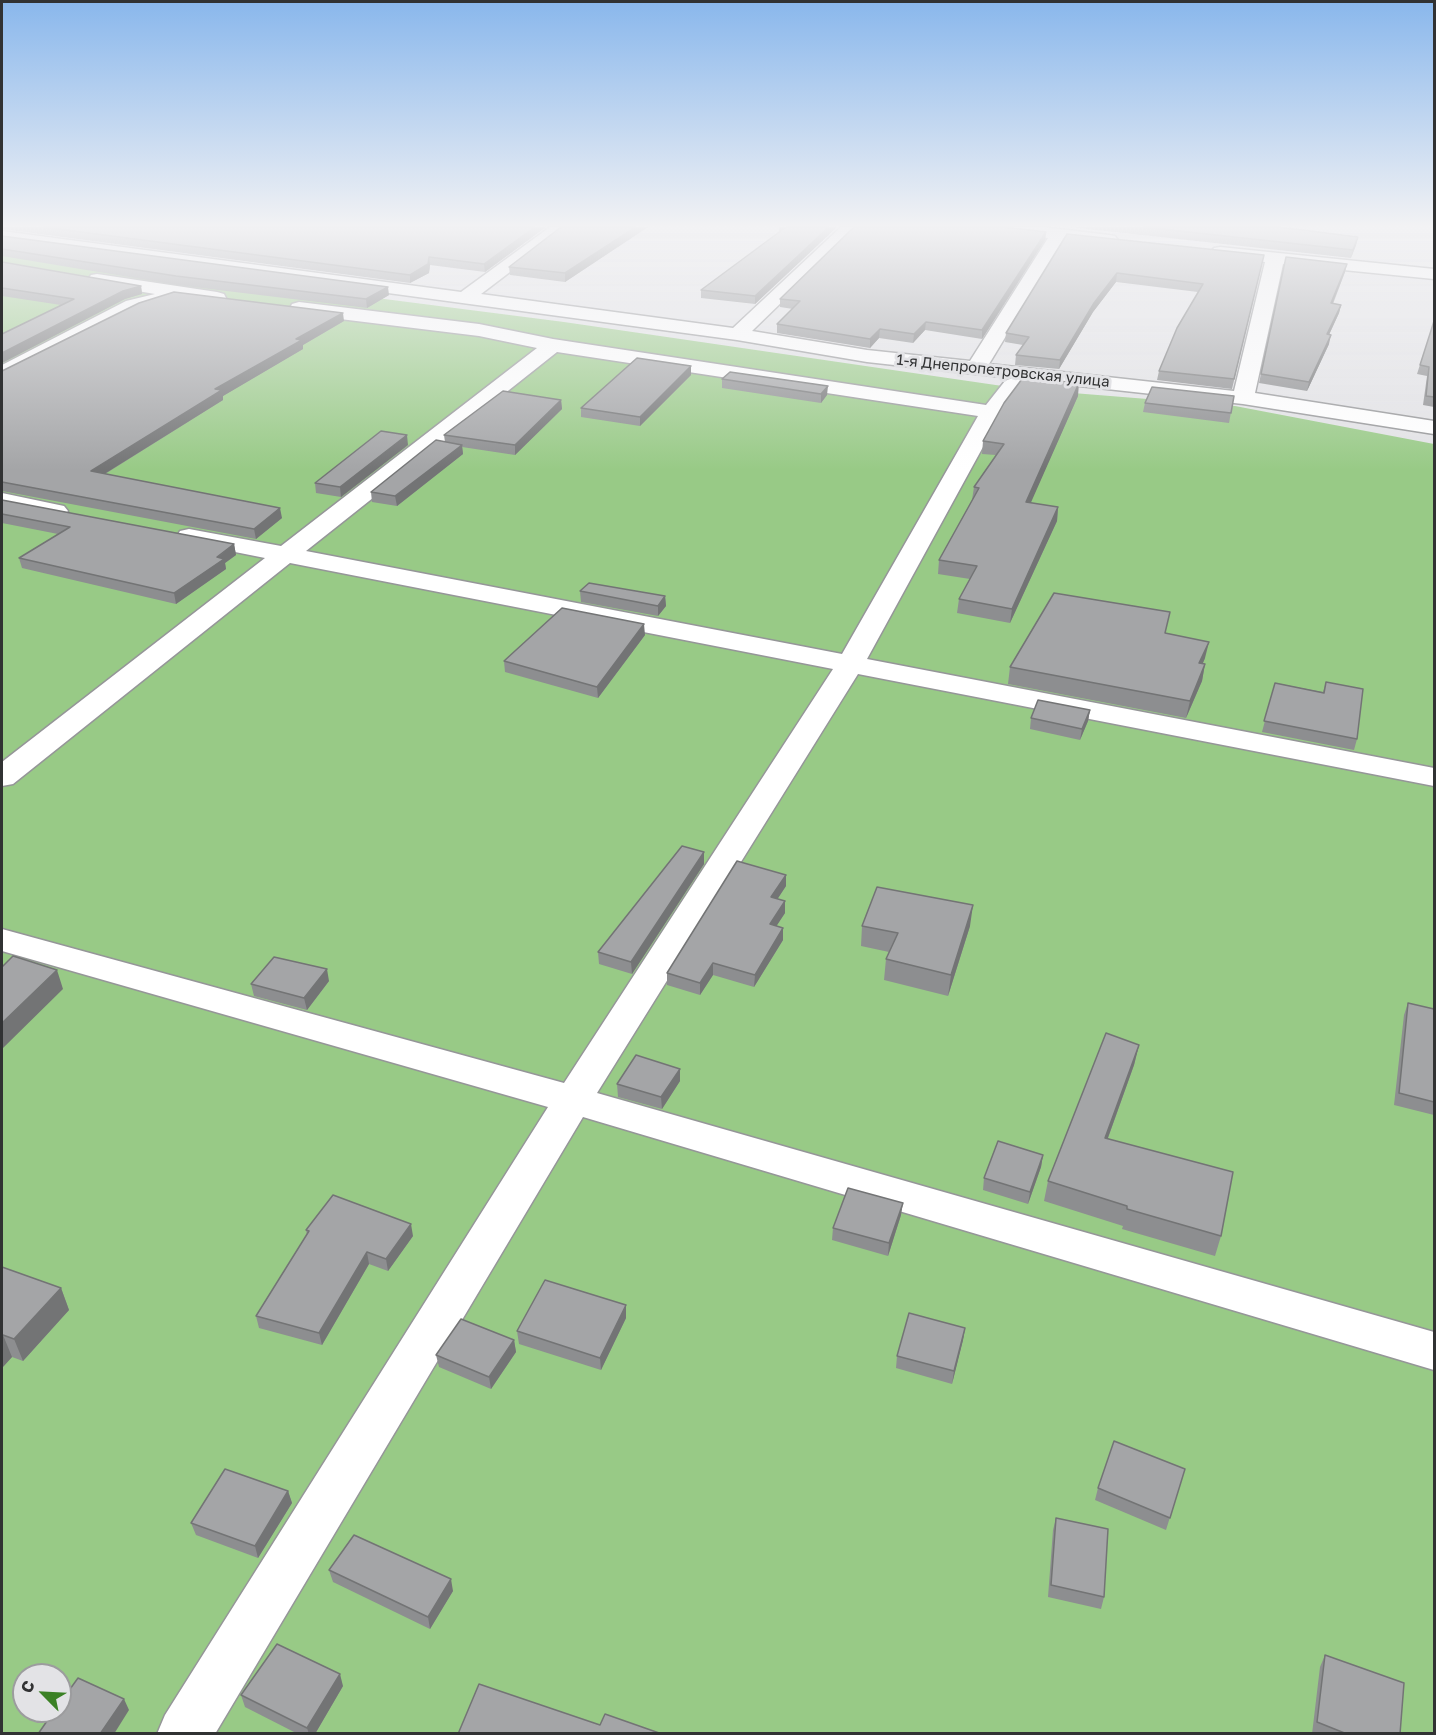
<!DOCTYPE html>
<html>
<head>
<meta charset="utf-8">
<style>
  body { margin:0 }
  #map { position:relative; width:1436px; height:1735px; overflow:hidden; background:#e3e3e6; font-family:"Golos Text",sans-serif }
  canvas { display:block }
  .frame { position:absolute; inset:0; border:3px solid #313233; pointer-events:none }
  .north { position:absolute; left:12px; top:1663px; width:60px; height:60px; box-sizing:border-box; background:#e3e3e6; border:2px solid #9c9c9e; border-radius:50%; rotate:294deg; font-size:16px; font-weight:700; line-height:24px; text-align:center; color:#313233 }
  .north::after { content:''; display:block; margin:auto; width:21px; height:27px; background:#3b8125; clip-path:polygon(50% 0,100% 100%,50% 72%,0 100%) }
</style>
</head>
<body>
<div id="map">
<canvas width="1436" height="1735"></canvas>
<div class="frame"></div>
<div class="north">С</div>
</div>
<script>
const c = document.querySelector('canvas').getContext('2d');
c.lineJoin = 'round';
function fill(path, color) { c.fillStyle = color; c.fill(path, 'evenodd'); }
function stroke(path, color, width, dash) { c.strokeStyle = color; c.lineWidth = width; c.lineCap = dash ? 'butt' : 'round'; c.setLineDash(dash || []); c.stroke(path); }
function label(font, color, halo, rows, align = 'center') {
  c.font = font + ' "Golos Text",sans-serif'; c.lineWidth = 6; c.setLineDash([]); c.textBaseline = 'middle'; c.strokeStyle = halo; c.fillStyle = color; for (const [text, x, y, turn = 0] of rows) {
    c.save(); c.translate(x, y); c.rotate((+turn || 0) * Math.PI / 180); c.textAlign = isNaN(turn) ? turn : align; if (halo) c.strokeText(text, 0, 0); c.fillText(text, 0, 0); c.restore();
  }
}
fill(new Path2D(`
  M2,250L564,322L1023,389L1235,406L1434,444V1733L2,1734ZM24,1675H60V1711H24Z`), '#98ca86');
const minor = new Path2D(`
  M550,227H569L481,294L733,328L841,227H859L752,331L867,350L970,361L1048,238L995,232L987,227H1042L1109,235L1115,236L1118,240L1115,244L1109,245L1064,240L989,364L1234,391L1265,262L1214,256L1211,252L1214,248L1220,247L1434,269V279L1283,264L1255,393L1434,421V434L1243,404L1043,382L1019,389L1001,414L867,659L1434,768V786L858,674L597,1093L1434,1332V1370L583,1117L215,1734H157L165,1715L548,1107L2,951V929L564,1083L833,669L290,563L13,784L2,786V762L265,558L180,541L177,536L180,531L189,529L281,546L537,348L479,336L299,314L292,312L290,308L292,304L299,302L479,324L553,339L986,405L1005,381L1012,378L867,362L737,340L2,241V231L461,292ZM557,352L978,416L842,654L306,551Z
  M97,274L217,292L224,294L226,298L224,302L217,304L176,297L175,300L140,309L9,377L2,379V365L126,301L155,294L91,283L88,279L91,275Z
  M2,493L64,506L68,511L64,516L56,518L2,507Z`);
stroke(minor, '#959698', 3);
fill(minor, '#fff');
fill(new Path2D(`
  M2,227H546L485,272L430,265L429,273L410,283L2,229Z
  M648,227L565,282L510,275L509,267Z
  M779,227H837L755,304L701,298V290L780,232H779Z
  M1069,227H1279L1358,237L1356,245L1351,258Z
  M1046,232L1045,240L982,339L925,330L913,343L879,338L870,348L777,333V324L793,309L780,307V299Z
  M1067,234L1264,255L1232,389L1157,380L1159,371L1198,292L1116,282L1093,312L1059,369L1015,365L1016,355L1023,345L1005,342L1006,333Z
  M2,236L389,295L367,308L177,285L2,256Z
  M1286,257L1345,272L1333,304L1341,305L1339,313L1329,335V344L1307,391L1259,383Z
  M2,262L141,286L142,294L125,299L2,363V334L61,305L2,296Z
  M344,321L303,345V349L223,396V400L105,474L282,518L256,539L2,491V371Z
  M1434,321V407L1423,405L1427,376L1417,374Z
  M730,372L827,395L821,403L722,388V379Z
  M1051,373L1050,380L1078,396L1030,503L1058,507L1057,521L1010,623L957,613L959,599L970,579L938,574L939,560L972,500L974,487L996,455L982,454L983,441Z
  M691,375L640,426L581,417V408Z
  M1234,396L1229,423L1143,412L1145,403Z
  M561,400L562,409L515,455L462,447L463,454L397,506L372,502L371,492L445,442L444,435Z
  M408,445L341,497L316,493L315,483Z
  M2,500L234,544L236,555L225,563L226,569L176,604L22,568L19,558L58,534L2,523Z
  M580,591L665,596L666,606L658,616L581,602Z
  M1166,633L1205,658L1203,663L1205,664L1202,681L1186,718L1008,684L1010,667Z
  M645,635L598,698L505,672L504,661Z
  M1326,682L1357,739L1354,750L1262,732L1275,683L1323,692Z
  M1090,710L1088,721L1080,740L1030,729L1031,718Z
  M704,852V864L632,974L599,964L598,952Z
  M786,875V886L777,899L785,913L776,926L783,940L754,987L713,975L700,995L667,985V973Z
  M862,926H970L948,996L884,980L886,959L889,952L861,946Z
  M329,981L307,1010L254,996L251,984Z
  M1408,1003L1434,1009V1115L1394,1105L1404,1015Z
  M1139,1045L1134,1065L1108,1138L1221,1236L1215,1256L1122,1229L1123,1226L1044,1201L1048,1181Z
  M680,1069V1081L662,1109L618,1097L617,1084Z
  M1043,1155L1041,1167L1028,1204L983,1190L984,1178Z
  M901,1215L888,1256L832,1240L833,1228Z
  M306,1230L413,1236L388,1271L369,1264L322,1345L259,1328L256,1316L307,1235Z
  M2,1267L61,1288L69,1310L23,1361L12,1357L2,1368Z
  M626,1305V1318L601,1370L519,1344L517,1331Z
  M965,1328L963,1340L952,1384L896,1368L897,1356Z
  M514,1340L516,1352L491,1389L439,1367L436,1355Z
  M1185,1469L1166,1530L1095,1500L1098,1488Z
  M288,1491L292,1503L258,1558L196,1535L191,1523Z
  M1056,1518L1104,1597L1101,1609L1048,1597L1053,1530Z
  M329,1570L453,1591L430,1629L333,1582Z
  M1325,1655L1400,1734H1312L1320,1667Z
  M343,1686L315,1734H298L245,1707L241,1695Z`), '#8d8e90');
fill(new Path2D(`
  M535,227H546L485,272L484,264Z
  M636,227H648L565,282V273Z
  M829,227H837L755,304V296Z
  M1046,232L1045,240L982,339V330Z
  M1358,237L1356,245L1351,258L1353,250Z
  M429,257L430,265L429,273L410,283V275Z
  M1347,264L1345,272L1329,312L1331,303Z
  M1117,273L1116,282L1093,312L1059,369L1060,360L1094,303Z
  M141,286L142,294L125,299L2,363V353L123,291Z
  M388,287L389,295L367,308L366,299Z
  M1341,305L1339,313L1325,343L1327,334Z
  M343,313L344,321L303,345V349L223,396V400L93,481L91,471L215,389L296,339Z
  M926,322L925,330L913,343L914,334Z
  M880,329L879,338L870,348V339Z
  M1331,335L1329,344L1307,391L1309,382Z
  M691,366V375L640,426V417Z
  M1079,383L1078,396L1025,516L1026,502Z
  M828,386L827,395L821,403V394Z
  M561,400L562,409L515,455V445Z
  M407,435L408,445L341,497L340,487Z
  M462,445L463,454L397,506L395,496Z
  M1058,507L1057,521L1010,623L1012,609Z
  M280,508L282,518L256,539L254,529Z
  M234,544L236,555L225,563L226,569L176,604L174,593Z
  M665,596L666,606L658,616V606Z
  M644,624L645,635L598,698L597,687Z
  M1209,642L1205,658L1196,679L1199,663Z
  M1205,664L1202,681L1186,718L1190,701Z
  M1090,710L1088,721L1080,740L1082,729Z
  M704,852V864L632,974L631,962Z
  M786,875V886L771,909V897Z
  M785,901V913L770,936V924Z
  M973,905L970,926L948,996L951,975Z
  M783,928V940L754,987L755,975Z
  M713,963V975L700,995V983Z
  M327,969L329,981L307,1010L304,998Z
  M57,970L63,989L2,1049V1023Z
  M1139,1045L1134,1065L1101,1157L1105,1138Z
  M680,1069V1081L662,1109L661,1097Z
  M1043,1155L1041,1167L1028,1204L1030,1192Z
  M903,1203L901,1215L888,1256L889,1243Z
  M411,1224L413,1236L388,1271L386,1259Z
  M367,1252L369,1264L322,1345L319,1333Z
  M61,1288L69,1310L23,1361L14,1339Z
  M626,1305V1318L601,1370L600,1358Z
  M965,1328L963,1340L952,1384L954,1371Z
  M3,1335L12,1357L2,1368V1336Z
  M514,1340L516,1352L491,1389L489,1377Z
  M288,1491L292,1503L258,1558L255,1546Z
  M451,1579L453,1591L430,1629L428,1617Z
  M340,1674L343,1686L315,1734H309L307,1728Z
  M124,1699L129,1710L114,1734H100Z`), '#737475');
const building = new Path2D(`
  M43,227H535L484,264L429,257L428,264L410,275Z
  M561,227H636L565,273L509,267Z
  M786,227H829L755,296L701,290Z
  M854,227H1004L1046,232L982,330L926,322L914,334L880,329L870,339L777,324L800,301L780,299Z
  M1143,227H1279L1358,237L1353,250Z
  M1067,234L1264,255L1234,379L1159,371L1177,328L1203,284L1117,273L1094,303L1060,360L1016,355L1029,337L1006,333Z
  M2,236L388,287L366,299L176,276L2,249Z
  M1286,257L1347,264L1331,303L1341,305L1327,334L1331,335L1309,382L1261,374Z
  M2,262L141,286L123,291L2,353V334L74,299L2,288Z
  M174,292L343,313L296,339L302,340L215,389L222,390L91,471L280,508L254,529L2,482V371L139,303Z
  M1434,321V397L1426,396L1429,367L1420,365Z
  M637,358L691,366L640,417L581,408Z
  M730,372L828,386L821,394L722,379Z
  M1045,372L1051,373L1047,380L1079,383L1026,502L1058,507L1012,609L959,599L977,566L939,560L979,488L974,487L1004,444L983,441L1004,403L1022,379Z
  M1152,387L1234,396L1231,413L1145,403Z
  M503,391L561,400L515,445L444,435Z
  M381,431L407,435L340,487L315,483Z
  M436,440L462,445L395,496L371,492Z
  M2,500L234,544L217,557L224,559L174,593L19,558L70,527L2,514Z
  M589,583L665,596L658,606L580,591Z
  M1054,593L1170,612L1165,633L1209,642L1199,663L1205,664L1190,701L1010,667Z
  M562,608L644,624L597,687L504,661Z
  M1326,682L1363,689L1357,739L1264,721L1275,683L1324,693Z
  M1038,700L1090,710L1082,729L1031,718Z
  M682,846L704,852L631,962L598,952Z
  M737,861L786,875L771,897L785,901L770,924L783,928L755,975L713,963L700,983L667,973Z
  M877,887L973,905L951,975L886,959L898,933L862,926Z
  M13,956L57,970L2,1023V967Z
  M274,957L327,969L304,998L251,984Z
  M1408,1003L1434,1009V1102L1399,1093Z
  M1106,1033L1139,1045L1105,1138L1233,1172L1221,1236L1127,1209V1206L1048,1181Z
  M636,1055L680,1069L661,1097L617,1084Z
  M998,1141L1043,1155L1030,1192L984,1178Z
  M848,1188L903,1203L889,1243L833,1228Z
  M333,1195L411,1224L386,1259L367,1252L319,1333L256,1316L309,1231L306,1230Z
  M2,1267L61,1288L14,1339L3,1335L2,1336Z
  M545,1280L626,1305L600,1358L517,1331Z
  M909,1313L965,1328L954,1371L897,1356Z
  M461,1319L514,1340L489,1377L436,1355Z
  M1114,1441L1185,1469L1170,1518L1098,1488Z
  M225,1469L288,1491L255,1546L191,1523Z
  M1056,1518L1108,1529L1104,1597L1051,1585Z
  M354,1535L451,1579L428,1617L329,1570Z
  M277,1644L340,1674L307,1728L241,1695Z
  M1325,1655L1404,1683L1400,1734H1347L1317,1722Z
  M78,1678L124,1699L100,1734H38L54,1711H60V1703Z
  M479,1684L600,1725L605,1714L662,1734H458Z`);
fill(building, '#a4a5a7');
stroke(building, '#737475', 1.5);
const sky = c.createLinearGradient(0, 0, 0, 470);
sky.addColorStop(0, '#89b7ec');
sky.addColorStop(0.48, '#f2f2f4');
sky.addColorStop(1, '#f2f2f400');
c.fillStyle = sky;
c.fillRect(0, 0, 1436, 470);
label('15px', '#313233', '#e3e3e6', [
  ["1-я Днепропетровская улица",1003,371,6]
]);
</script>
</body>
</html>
